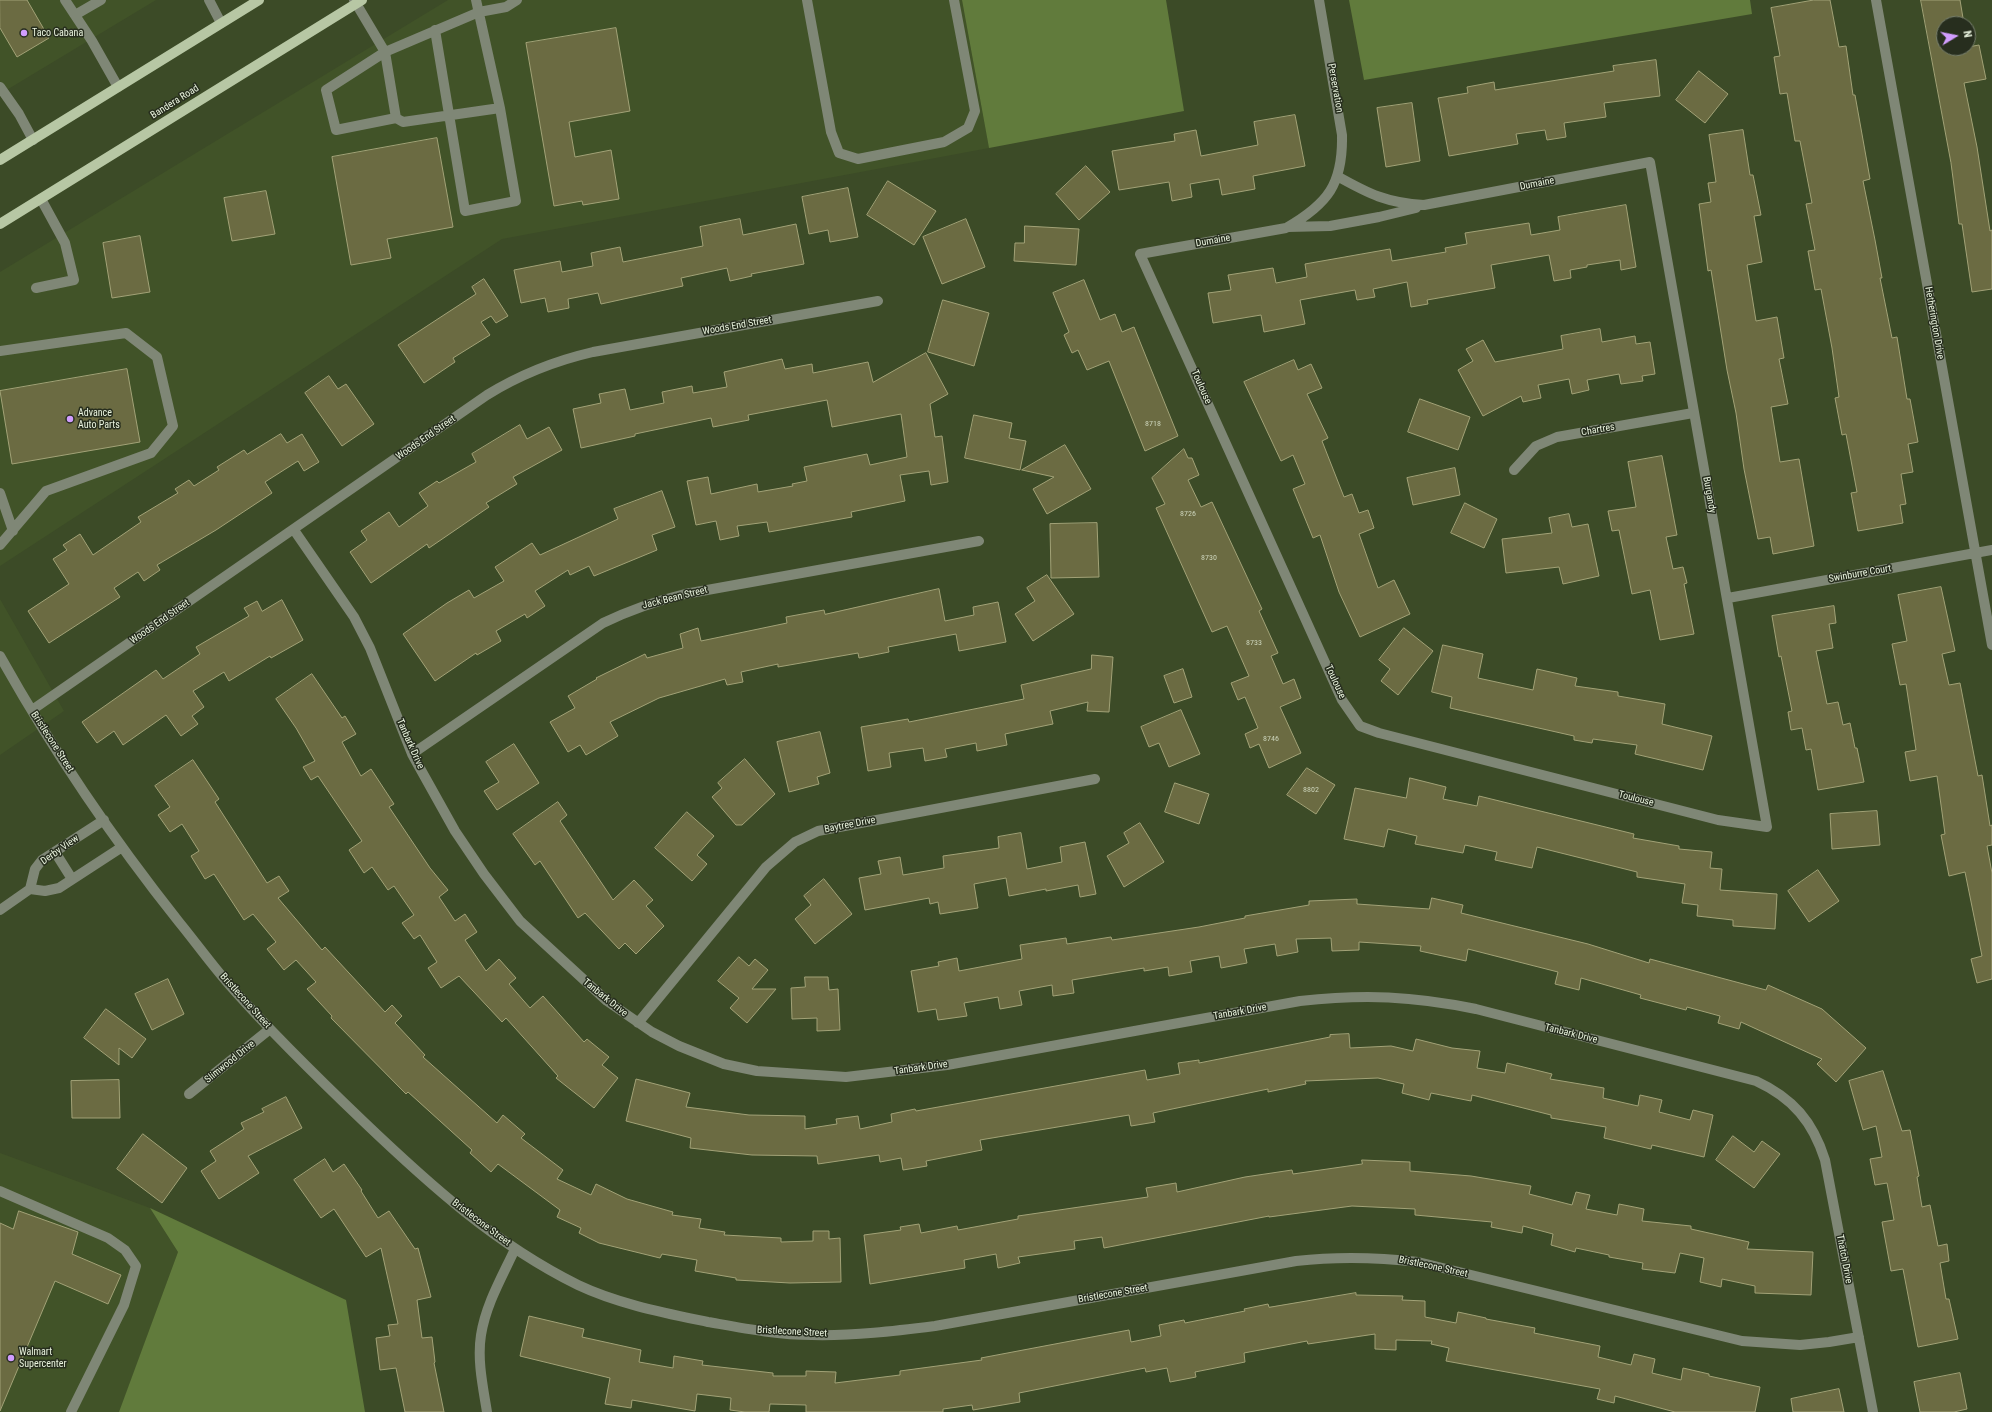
<!DOCTYPE html>
<html>
<head>
<meta charset="utf-8">
<style>
  body { margin:0 }
  #map { position:relative; width:1992px; height:1412px; overflow:hidden; background:#3c4b27; font-family:"Roboto Condensed",sans-serif }
  canvas { display:block }
  .north { position:absolute; left:1936px; top:16px; width:40px; height:40px; box-sizing:border-box; background:#272e1e; border:1px solid #757d6b; border-radius:50%; rotate:80deg; font-size:11px; font-weight:700; line-height:16px; text-align:center; color:#eaf4df }
  .north::after { content:''; display:block; margin:auto; width:14px; height:18px; background:#d19dfe; clip-path:polygon(50% 0,100% 100%,50% 72%,0 100%) }
</style>
</head>
<body>
<div id="map">
<canvas width="1992" height="1412"></canvas>
<div class="north">N</div>
</div>
<script>
const c = document.querySelector('canvas').getContext('2d');
c.lineJoin = 'round';
function fill(path, color) { c.fillStyle = color; c.fill(path, 'evenodd'); }
function stroke(path, color, width, dash) { c.strokeStyle = color; c.lineWidth = width; c.lineCap = dash ? 'butt' : 'round'; c.setLineDash(dash || []); c.stroke(path); }
function label(font, color, halo, rows, align = 'center') {
  c.font = font + ' "Roboto Condensed",sans-serif'; c.lineWidth = 3; c.setLineDash([]); c.textBaseline = 'middle'; c.strokeStyle = halo; c.fillStyle = color; for (const [text, x, y, turn = 0] of rows) {
    c.save(); c.translate(x, y); c.rotate((+turn || 0) * Math.PI / 180); c.textAlign = isNaN(turn) ? turn : align; if (halo) c.strokeText(text, 0, 0); c.fillText(text, 0, 0); c.restore();
  }
}
fill(new Path2D(`
  M0,0H156L0,94Z
  M448,0H962L989,148L502,239L0,566V272Z
  M0,599L64,711L0,755Z
  M0,1153L150,1208L178,1252L121,1408V1412H0Z`), '#415328');
fill(new Path2D(`
  M962,0H1166L1184,111L989,148Z
  M1349,0H1750L1752,14L1364,80Z
  M150,1208L346,1300L365,1412H119L178,1252Z`), '#617b3c');
const building = new Path2D(`
  M0,0H27L49,38L17,57L0,28Z
  M1814,0H1830L1839,47L1846,46L1853,95H1855L1870,179L1863,181L1875,240L1882,278H1880L1892,338L1897,337L1907,399H1910L1918,442L1908,444L1913,472L1901,474L1906,504L1900,505L1903,523L1858,531L1851,493L1857,492L1846,434L1842,435L1835,398L1839,397L1832,348L1821,289L1815,290L1808,251L1815,250L1806,204L1812,203L1800,141H1795L1787,93L1780,94L1774,57L1780,56L1771,8Z
  M1921,0H1960L1964,24H1944V48H1968V44V47L1979,45L1986,79L1964,83L1977,147L1990,231L1992,230V289L1972,292L1962,224H1959L1951,163Z
  M616,28L630,111L569,122L575,157L611,150L619,199L583,205L582,201L554,206L526,43Z
  M1656,60L1660,96L1604,103L1606,117L1564,123L1566,137L1547,140L1545,130L1516,134L1518,144L1449,156L1438,98L1468,93L1467,87L1494,82L1495,90L1614,71L1613,66Z
  M1699,71L1728,94L1705,123L1676,100Z
  M1412,103L1420,161L1386,167L1377,108Z
  M1295,115L1305,166L1253,176L1255,189L1222,195L1219,179L1190,184L1192,197L1172,201L1169,182L1119,190L1112,151L1175,141L1174,134L1196,130L1201,156L1258,145L1254,122Z
  M1743,130L1750,175H1753L1761,215L1754,216L1762,262L1747,265L1756,321L1777,317L1784,358L1779,359L1788,404L1771,407L1780,462L1799,459L1814,546L1773,554L1770,537L1758,539L1744,469L1736,413L1727,370L1711,270L1708,271L1699,204L1711,202L1708,183L1716,182L1709,135Z
  M437,138L453,227L387,239L391,258L351,265L332,157Z
  M1086,166L1110,192L1079,220L1056,194Z
  M888,181L936,211L914,245L867,215Z
  M848,188L858,237L830,242L828,230L809,234L802,197Z
  M266,191L275,234L232,241L224,198Z
  M1626,205L1636,267L1621,270L1620,260L1587,265V267L1570,270L1571,278L1554,281L1549,255L1491,265L1495,288L1427,300L1428,304L1411,307L1407,282L1373,289L1375,297L1357,300L1355,290L1300,300L1305,324L1264,332L1261,315L1213,323L1208,293L1231,290L1228,275L1273,268L1276,283L1307,277L1305,264L1390,249L1392,261L1446,252L1445,248L1467,244L1465,233L1529,223L1531,235L1560,230L1558,217Z
  M740,219L743,235L796,224L804,264L751,274L752,276L730,281L727,268L681,278L683,286L601,304L598,293L568,299L569,308L548,312L545,298L521,303L514,270L560,261L562,272L593,266L591,253L620,247L623,262L703,246L700,227Z
  M966,219L985,267L942,284L923,237Z
  M1025,226L1079,229L1076,265L1014,261L1015,243H1024Z
  M140,236L150,292L112,298L103,243Z
  M484,279L508,316L496,323L491,316L481,322L490,335L453,358L455,362L424,383L398,345L476,294L472,287Z
  M1084,280L1100,320L1115,314L1122,332L1134,327L1178,436L1145,451L1109,361L1087,370L1078,350L1072,353L1064,335L1069,332L1053,293Z
  M943,300L989,313L974,366L928,352Z
  M1600,329L1602,342L1635,336L1636,344L1650,342L1655,374L1642,376L1643,381L1621,384L1619,374L1587,380L1589,390L1572,394L1569,379L1538,385L1541,398L1523,402L1521,396L1483,416L1458,370L1473,361L1466,349L1483,340L1495,362L1563,349L1561,336Z
  M926,353L948,394L930,404L935,437L942,436L948,482L931,485L929,471L900,475L905,501L851,512L852,517L769,532L767,522L737,526L739,536L720,540L716,521L696,525L687,481L708,477L711,494L757,484L758,492L793,486L792,484L807,481L804,467L867,454L870,465L907,457L901,414L832,427L827,400L748,415L749,420L713,427L711,418L635,434V436L581,448L573,409L601,403L599,394L625,389L630,410L664,403L662,392L692,386L693,393L727,387L724,372L782,359L785,369L812,364L813,373L868,362L873,382Z
  M1294,360L1298,370L1311,364L1322,388L1307,394L1328,438L1322,441L1344,497L1352,494L1359,513L1368,510L1374,528L1359,534L1378,588L1394,580L1410,614L1360,637L1339,592L1320,535L1313,538L1293,489L1305,484L1293,455L1281,461L1244,382Z
  M127,369L140,442L12,464L0,391Z
  M329,376L338,389L346,384L374,424L342,446L305,393Z
  M1420,399L1470,417L1458,450L1408,432Z
  M974,415L1012,423L1009,438L1026,441L1020,470L965,458Z
  M520,425L527,439L549,427L562,450L513,477L517,484L486,503L489,507L429,548L427,544L371,583L350,552L367,540L361,531L389,512L399,527L428,506L419,493L437,481L439,483L476,462L472,454Z
  M281,434L287,443L302,434L319,462L304,471L298,461L265,482L272,493L216,530L157,565L160,570L144,581L138,572L114,588L120,597L49,643L28,611L69,584L53,559L67,550L63,545L80,534L93,555L141,522L138,517L178,493L175,489L189,480L194,486L219,470L217,467L244,450L247,454Z
  M1065,445L1091,489L1047,514L1033,489L1054,477L1022,470Z
  M1184,449L1188,458H1192L1199,475L1188,480L1201,507L1212,502L1262,609L1259,611L1278,653L1271,656L1283,684L1294,679L1301,698L1280,707L1301,753L1269,768L1259,744L1250,748L1245,734L1258,728L1245,697L1238,700L1231,683L1249,676L1227,626L1212,632L1156,508L1165,504L1152,478Z
  M1662,456L1677,535L1666,537L1673,569L1683,567L1687,583L1684,584L1694,634L1660,640L1650,590L1632,594L1619,530L1612,531L1608,511L1636,507L1628,462Z
  M1455,468L1460,495L1413,505L1407,478Z
  M662,491L675,527L652,535L657,550L594,576L589,566L570,575L568,570L535,591L545,606L527,618L525,614L496,631L501,641L477,655L476,653L435,681L403,634L447,603L469,590L474,598L504,581L495,567L532,543L540,555L618,519L614,509Z
  M1465,503L1497,519L1484,548L1451,533Z
  M1569,514L1572,527L1588,524L1599,576L1563,584L1559,567L1506,573L1502,539L1552,533L1549,518Z
  M1097,523L1099,577L1051,578L1050,524Z
  M1047,575L1074,614L1033,641L1015,614L1035,601L1027,588Z
  M1941,587L1955,651L1942,654L1949,685L1960,683L1978,776L1982,775L1990,826L1992,825V845L1987,846L1992,873V979L1977,983L1971,959L1982,956L1965,872L1949,876L1941,835L1945,834L1937,776L1910,781L1905,752L1916,750L1906,684L1900,685L1892,644L1907,641L1898,595Z
  M939,589L945,621L974,615L973,607L998,602L1006,642L959,651L956,634L888,647L889,652L859,658L858,653L778,667V664L741,672L743,682L727,685L725,679L659,698L610,722L618,736L586,755L580,745L568,752L550,722L575,708L568,696L597,679L596,678L645,654L647,658L683,648L680,634L698,628L701,641L787,623L786,617L824,610L825,614Z
  M282,600L303,640L271,658L270,656L229,681L224,672L193,691L204,707L192,716L198,724L181,736L166,715L123,745L114,731L97,743L82,722L156,670L163,679L200,654L196,647L249,616L244,608L257,601L262,611Z
  M1834,606L1836,623L1829,624L1833,648L1816,651L1827,704L1838,702L1843,725L1850,723L1855,748H1857L1864,782L1818,790L1811,749L1806,750L1802,728L1791,730L1788,712L1792,711L1781,656L1779,657L1772,616Z
  M1404,628L1433,651L1398,695L1381,681L1390,669L1379,660Z
  M1443,645L1483,654L1478,678L1533,690L1537,669L1577,678L1575,686L1618,692V696L1665,704L1662,724L1712,736L1703,770L1635,754L1637,745L1593,739L1592,743L1574,740V736L1450,708L1452,697L1432,692Z
  M1092,655L1113,657L1109,712L1087,711L1088,702L1050,711L1053,724L1005,734L1007,745L977,751L976,743L945,749L947,757L925,761L923,748L889,753L891,767L868,771L861,727L908,719L909,722L1024,699L1021,685L1091,669Z
  M1183,669L1192,697L1174,703L1164,676Z
  M312,674L342,718L345,716L356,734L342,742L361,776L371,769L394,804L389,807L430,868L448,890L439,897L455,921L465,914L477,932L465,940L486,971L499,959L516,978L509,984L530,1008L543,996L584,1042L587,1039L609,1057L602,1065L618,1078L594,1108L556,1078L558,1076L506,1018L502,1022L459,976L441,988L428,968L437,962L420,935L414,939L402,923L414,915L394,886L388,890L372,867L364,873L349,850L362,841L318,776L311,780L303,767L315,761L296,728L276,699Z
  M1181,710L1200,754L1169,767L1159,743L1149,747L1141,727Z
  M820,732L830,773L817,777L819,784L789,792L777,742Z
  M514,744L539,783L497,810L484,791L499,782L486,762Z
  M745,759L775,794L742,825H736L712,797L722,788L718,783Z
  M193,760L219,799L215,802L267,883L279,876L289,891L278,898L322,950L325,947L385,1012L392,1005L402,1016L395,1023L425,1055L423,1057L497,1123L503,1115L525,1134L521,1138L563,1170L557,1179L591,1195L596,1184L627,1199L673,1212L672,1215L701,1219L699,1228L725,1232L724,1235L781,1238V1242L813,1241V1231H829V1239L840,1238L841,1282L790,1283L736,1280V1278L695,1271L697,1260L662,1254L660,1258L599,1243L579,1233L581,1228L557,1217L560,1210L498,1164L491,1172L470,1153L472,1150L408,1092L406,1094L331,1018L332,1016L307,989L316,982L296,960L284,970L267,949L276,942L253,914L244,920L214,874L205,879L191,856L199,851L182,824L170,832L158,815L170,807L155,786Z
  M1307,768L1335,785L1316,814L1287,795Z
  M1410,778L1446,787L1443,799L1477,806L1479,796L1634,834L1633,838L1679,846V849L1712,852L1710,868L1722,869L1720,890L1777,894L1775,929L1733,926V920L1697,916L1698,905L1682,903L1685,884L1637,877V872L1537,847L1532,868L1495,860L1497,852L1465,845L1463,853L1415,844L1417,836L1388,829L1384,847L1344,839L1355,788L1406,798Z
  M1175,783L1209,794L1199,824L1165,812Z
  M558,802L567,815L560,821L613,900L634,880L653,900L646,906L664,926L636,954L625,943L619,949L585,913L578,918L540,861L535,865L513,834Z
  M1877,811L1880,845L1832,849L1830,814Z
  M687,812L714,836L697,855L707,864L692,881L655,848Z
  M1140,823L1164,862L1124,887L1107,856L1129,843L1124,833Z
  M1021,833L1027,869L1062,862L1060,847L1085,842L1096,894L1080,897L1078,885L1046,891V889L1009,896L1006,878L974,884L978,908L940,914L938,902L930,904L929,898L865,910L859,878L881,874L878,861L900,857L903,875L944,868L943,856L999,848L998,837Z
  M1818,870L1839,901L1809,922L1788,891Z
  M824,879L852,914L815,944L795,919L811,905L804,896Z
  M1432,898L1463,905L1461,913L1588,944L1649,963L1650,959L1766,990L1768,985L1822,1009L1866,1048L1836,1082L1817,1064L1822,1059L1741,1022L1739,1029L1718,1023L1720,1016L1687,1007L1686,1010L1640,998L1641,995L1581,978L1579,990L1555,984L1558,972L1468,949L1466,961L1420,951L1421,946L1359,942V950L1332,951L1331,938L1296,939L1298,952L1277,956L1275,944L1244,949L1247,963L1221,968L1219,956L1190,961L1192,972L1169,976L1168,967L1144,971V968L1072,980L1074,993L1053,996L1052,985L1019,991L1022,1005L1000,1009L998,997L964,1003L967,1016L938,1020L936,1009L918,1012L911,971L939,966L938,962L957,958L959,971L1022,959L1020,945L1066,938L1067,944L1111,937L1112,940L1199,927L1245,918V916L1309,905V901L1357,899V904L1429,909Z
  M739,957L749,966L755,959L768,970L752,989H776L747,1023L730,1008L739,998L718,981Z
  M805,977H828L829,990L838,989L840,1030L817,1031V1018L792,1019L791,988L805,987Z
  M168,979L184,1014L152,1030L135,994Z
  M106,1009L146,1039L132,1058L119,1048V1065L84,1038Z
  M1349,1034L1350,1048L1391,1046L1413,1051L1416,1039L1452,1048L1480,1051L1477,1068L1505,1073L1507,1063L1552,1074L1550,1079L1604,1088L1603,1098L1638,1106L1640,1095L1662,1100L1659,1112L1690,1120L1693,1110L1713,1115L1704,1157L1652,1145L1651,1149L1604,1138L1606,1127L1551,1118V1115L1472,1095L1471,1101L1431,1093L1429,1100L1402,1093L1404,1084L1378,1078L1305,1081L1306,1084L1268,1092V1089L1153,1113L1155,1122L1131,1126L1129,1115L980,1140L982,1150L926,1161L927,1166L903,1170L901,1158L880,1162L879,1155L818,1164L817,1156L752,1155L690,1148L691,1138L626,1121L636,1079L690,1093L686,1107L749,1115L805,1116V1129L837,1124L836,1119L858,1116L860,1129L892,1122L891,1114L915,1109L916,1111L1145,1070L1147,1080L1180,1074L1178,1063L1199,1060V1063L1330,1037V1035Z
  M1883,1071L1902,1131L1910,1130L1919,1176L1917,1177L1922,1207L1930,1205L1938,1246L1947,1244L1949,1261L1940,1263L1946,1299H1949L1958,1339L1918,1347L1903,1269L1891,1271L1882,1222L1894,1220L1887,1183L1875,1185L1870,1159L1882,1157L1876,1126L1863,1130L1849,1081Z
  M119,1080L120,1118H72L71,1081Z
  M286,1097L302,1128L248,1156L259,1173L219,1199L201,1171L216,1161L210,1151L244,1129L241,1123L264,1112L262,1109Z
  M143,1134L187,1168L162,1203L117,1169Z
  M1733,1136L1754,1152L1762,1141L1780,1154L1754,1188L1716,1160Z
  M325,1159L333,1172L344,1164L362,1190L361,1191L378,1218L389,1211L415,1249L418,1248L431,1297L417,1300L422,1338L432,1337L435,1362L434,1363L444,1412H405L396,1368L380,1370L376,1338L390,1336L388,1325L398,1324L381,1248L366,1257L334,1209L321,1218L294,1180Z
  M1362,1160L1410,1162V1171L1471,1176L1531,1186L1529,1194L1572,1205L1576,1192L1590,1195L1586,1209L1617,1215L1619,1204L1644,1209L1642,1221L1691,1226V1229L1749,1242L1747,1249L1813,1252L1811,1295L1755,1293V1286L1722,1279L1721,1287L1700,1282L1704,1258L1680,1253L1675,1273L1642,1269L1643,1263L1609,1257V1255L1576,1248L1575,1252L1551,1245L1553,1234L1523,1226L1522,1233L1491,1227L1492,1222L1415,1215V1209L1352,1206L1269,1217V1216L1104,1248L1102,1237L1074,1241L1075,1249L1018,1257L1020,1263L998,1268L996,1254L964,1260L965,1268L870,1284L864,1235L901,1230L900,1227L919,1224L921,1233L957,1226L958,1230L1018,1219V1216L1148,1197L1146,1188L1176,1183L1177,1192L1245,1177L1292,1170L1293,1174L1362,1164Z
  M19,1211L78,1232L72,1254L121,1275L108,1304L55,1281L0,1411V1223L13,1229Z
  M1356,1293V1295L1403,1296L1402,1300L1425,1301V1317L1456,1323L1458,1312L1486,1318V1319L1535,1328L1534,1333L1600,1346L1598,1357L1631,1365L1634,1354L1655,1359L1652,1373L1681,1380L1683,1368L1709,1374V1376L1760,1387L1755,1412H1675L1615,1396L1614,1403L1597,1399L1600,1389L1446,1361L1449,1348L1431,1344L1432,1341L1396,1340V1350L1375,1349V1334L1308,1344L1307,1341L1244,1353L1245,1362L1195,1372L1196,1377L1170,1382L1167,1368L1146,1372L1145,1368L1019,1393L1020,1402L973,1410L972,1405L943,1409V1412H806V1405L770,1404L769,1412H745L730,1410L731,1398L697,1394L695,1411L632,1400L631,1408L605,1404L610,1378L520,1356L529,1316L584,1329L582,1337L641,1350L639,1362L673,1368L674,1356L703,1361L702,1365L773,1373V1376H806V1371L836,1372L835,1383L900,1375V1371L982,1360L981,1358L1129,1330L1131,1342L1161,1336L1159,1325L1184,1320L1185,1323L1245,1311L1244,1309L1268,1304L1269,1307Z
  M1960,1373L1967,1409L1954,1412H1920L1914,1382Z
  M1839,1389L1844,1412H1793L1791,1399Z`);
fill(building, '#6b6b42');
stroke(building, '#a2a277', 1);
stroke(new Path2D(`
  M65,0L92,41L118,87
  M209,0L221,23
  M354,0L385,52L396,118L403,122L500,108L476,0
  M807,0L831,132L839,153L858,159L944,142L968,128L975,111L954,0
  M1319,0L1342,135C1343,184 1328,204 1286,228L1140,254L1342,700L1360,726L1379,733L1718,820L1767,827L1650,162L1424,205C1387,203 1369,194 1337,176
  M1876,0L1992,645
  M75,15L101,0
  M435,30L465,211L516,201L500,108
  M0,87L19,114L33,140
  M396,118L336,130L326,90L385,52L479,12L506,7L517,0
  M1288,227L1330,226L1379,217L1416,208
  M36,288L74,280L65,243L41,199
  M0,351L126,333L157,357L173,426L151,453L46,491L0,545
  M1514,470L1536,446L1557,437L1693,413
  M0,493L13,531
  M294,530L354,617L370,648L412,754L455,831L484,874L520,921L607,1001L652,1032L679,1046L724,1064L757,1071L846,1077L947,1065L1300,1001C1365,994 1412,996 1476,1009L1756,1081C1793,1098 1813,1122 1825,1160L1873,1412
  M1728,598L1992,550
  M0,656C52,749 113,839 179,922C197,944 214,968 233,989C274,1035 319,1079 363,1121C429,1184 495,1244 578,1285C618,1304 665,1313 708,1322C742,1328 777,1335 812,1335C853,1336 895,1331 935,1326L1296,1261C1339,1256 1376,1257 1418,1262L1742,1341L1800,1345L1829,1342L1859,1337
  M32,710L487,395C521,374 554,361 593,352L878,301
  M412,754L603,623C630,610 656,601 685,594L979,541
  M55,852L72,879
  M30,889L35,869L42,860L104,820
  M0,910L30,889L45,891L59,888L122,847
  M638,1023L766,867L795,842L818,831L1095,779
  M189,1094L270,1029
  M0,1191L108,1238L125,1250L136,1266L124,1305L71,1412
  M487,1412C483,1387 477,1360 481,1335C486,1304 502,1277 515,1249`), '#7f8776', 10);
stroke(new Path2D(`
  M0,160L259,0
  M0,224L362,0`), '#b7c7a4', 10);
for (const [x, y, r, color] of [
  [24,33,4,"#d19dfe"],
  [70,419,4,"#d19dfe"],
  [11,1358,4,"#d19dfe"]
]) { const dot = new Path2D(); dot.arc(x, y, r, 0, 2 * Math.PI); c.fillStyle = color; c.fill(dot); stroke(dot, '#272e1e', 1.5); }
label('8px', '#cad2b8', null, [
  ["8718",1153,424],
  ["8726",1188,514],
  ["8730",1209,558],
  ["8733",1254,643],
  ["8746",1271,739],
  ["8802",1311,790]
]);
label('10px', '#eaf4df', '#272e1e', [
  ["Taco Cabana",32,33],
  ["Advance",78,413],
  ["Auto Parts",78,425],
  ["Walmart",19,1352],
  ["Supercenter",19,1364]
], 'left');
label('10px', '#eaf4df', '#272e1e', [
  ["Perservation",1335,88,80],
  ["Bandera Road",175,102,-32],
  ["Dumaine",1537,184,-11],
  ["Dumaine",1213,241,-10],
  ["Hetherington Drive",1934,323,80],
  ["Woods End Street",737,326,-10],
  ["Toulouse",1201,387,66],
  ["Chartres",1598,430,-10],
  ["Woods End Street",426,438,-35],
  ["Burgandy",1709,495,80],
  ["Swinburre Court",1860,574,-10],
  ["Jack Bean Street",675,598,-14],
  ["Woods End Street",160,622,-35],
  ["Toulouse",1335,682,65],
  ["Bristlecone Street",52,742,57],
  ["Tanbark Drive",410,744,66],
  ["Toulouse",1636,799,14],
  ["Baytree Drive",850,825,-11],
  ["Derby View",60,850,-35],
  ["Tanbark Drive",605,998,39],
  ["Bristlecone Street",245,1001,48],
  ["Tanbark Drive",1240,1012,-10],
  ["Tanbark Drive",1571,1034,14],
  ["Slimwood Drive",230,1062,-39],
  ["Tanbark Drive",921,1068,-8],
  ["Bristlecone Street",481,1223,37],
  ["Thatch Drive",1844,1259,79],
  ["Bristlecone Street",1433,1267,12],
  ["Bristlecone Street",1113,1294,-10],
  ["Bristlecone Street",792,1332,3]
]);
</script>
</body>
</html>
